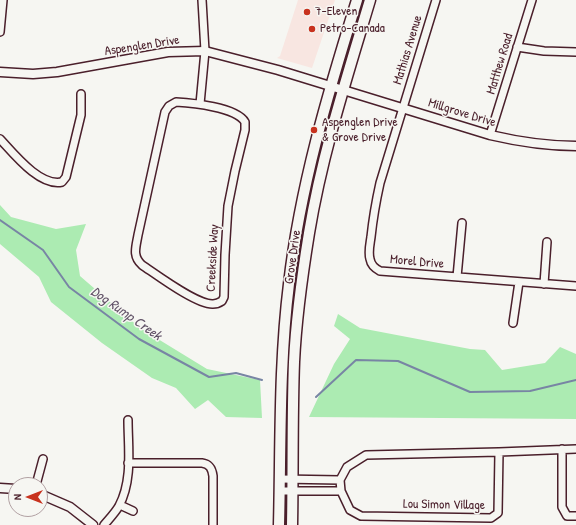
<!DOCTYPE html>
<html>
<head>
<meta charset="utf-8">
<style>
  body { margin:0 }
  #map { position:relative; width:576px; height:525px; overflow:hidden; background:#f6f6f2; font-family:"Patrick Hand",sans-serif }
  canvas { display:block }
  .north { position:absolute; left:8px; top:477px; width:40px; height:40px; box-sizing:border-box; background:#f6f6f2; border:1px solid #b1a0a2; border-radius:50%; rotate:270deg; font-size:11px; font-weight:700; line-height:16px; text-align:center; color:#4a1f2b }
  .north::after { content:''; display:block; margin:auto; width:14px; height:18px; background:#c8321e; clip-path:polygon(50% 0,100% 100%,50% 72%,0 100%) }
</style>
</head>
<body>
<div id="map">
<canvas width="576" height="525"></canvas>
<div class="north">N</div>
</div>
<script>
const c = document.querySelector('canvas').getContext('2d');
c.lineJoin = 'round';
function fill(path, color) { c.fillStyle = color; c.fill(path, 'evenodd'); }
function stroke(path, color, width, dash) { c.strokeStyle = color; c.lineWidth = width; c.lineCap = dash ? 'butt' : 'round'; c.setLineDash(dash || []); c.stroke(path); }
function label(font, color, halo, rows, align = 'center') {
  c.font = font + ' "Patrick Hand",sans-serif'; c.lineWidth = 3; c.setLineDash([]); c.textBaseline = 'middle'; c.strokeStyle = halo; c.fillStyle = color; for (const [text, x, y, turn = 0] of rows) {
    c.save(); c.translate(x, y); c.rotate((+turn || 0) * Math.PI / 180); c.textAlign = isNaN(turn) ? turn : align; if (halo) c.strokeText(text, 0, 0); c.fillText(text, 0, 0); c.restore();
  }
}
fill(new Path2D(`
  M298,0H335L312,68L277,58L280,56Z`), '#f8e6e1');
fill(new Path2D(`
  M0,205L11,217L56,229L86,224L76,250L80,276L140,328L207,369L260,380L262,418L226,417L208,400L195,409L176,388L152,378L102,343L51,302L39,277L0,244Z
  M338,314L360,328L470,349L485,350L502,370L545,363L560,347L576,354V419L309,417L334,364L350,339L334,326Z`), '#acebb2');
stroke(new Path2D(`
  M0,220L43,250L69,287L139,339L209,377L236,373L262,380
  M316,397L356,360L398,361L470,392L530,391L576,380`), '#7885a4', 2);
const minor = new Path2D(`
  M436,0L380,183C376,201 373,218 371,237C370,244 368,252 370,259C371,265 374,268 380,271L576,286
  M0,32L3,0
  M517,47L544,51L576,52
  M176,102C192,103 236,107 245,122V130L235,171L228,206L225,255L224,297L222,301C219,303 216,304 213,304C197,305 157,275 142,265C132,256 136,247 138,235L165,112L169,106Z
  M200,104L205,51L202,0
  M490,135L532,0
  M0,139C14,154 40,187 62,182L66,177L81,115V94
  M457,277L462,223
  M544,284L547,242
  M513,323L519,282
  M562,449V507L567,516H576
  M499,452L498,513L491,518L361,516L350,510L341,491L340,480L347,467L366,455L499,452L576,449
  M128,463H202C210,464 212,469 213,476V525
  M280,479L340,480
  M36,485L43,459
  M280,491H341
  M120,505L133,511
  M104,525C109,519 115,513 119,506C133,480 128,447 128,420`);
const tertiary = new Path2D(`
  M0,72L33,74L57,72L168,52L205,51L278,70L490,135C520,142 545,146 576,146
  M0,488L16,489
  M40,494L70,507L93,525`);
const secondary = new Path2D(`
  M279,525C281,445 279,364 289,284C300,187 328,93 357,0
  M292,525C293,471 292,416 294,362C296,319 302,276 309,233C322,154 347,77 370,0`);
stroke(minor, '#4a1f2b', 10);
stroke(tertiary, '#4a1f2b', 11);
stroke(secondary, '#4a1f2b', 13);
stroke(minor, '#f6f6f2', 7);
stroke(tertiary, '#f6f6f2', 8);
stroke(secondary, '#f6f6f2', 10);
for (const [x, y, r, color] of [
  [307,12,4,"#c8321e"],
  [312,29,4,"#c8321e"],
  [314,130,4,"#c8321e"]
]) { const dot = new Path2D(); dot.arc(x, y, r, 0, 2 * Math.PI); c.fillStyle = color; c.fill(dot); stroke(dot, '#f6f6f2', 1.5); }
label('13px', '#4a1f2b', '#f6f6f2', [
  ["7-Eleven",315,12],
  ["Petro-Canada",320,29],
  ["Aspenglen Drive",322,123],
  ["& Grove Drive",322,138]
], 'left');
label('13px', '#4a1f2b', '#f6f6f2', [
  ["Aspenglen Drive",142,46,-9],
  ["Mathias Avenue",408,50,-73],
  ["Matthew Road",500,64,-73],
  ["Millgrove Drive",462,113,17],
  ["Grove Drive",293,257,-82],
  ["Creekside Way",213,258,-87],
  ["Morel Drive",417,262,5],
  ["Lou Simon Village",444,505,1]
]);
label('italic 14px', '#615267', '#f6f6f2', [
  ["Dog Rump Creek",126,314,35]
]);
</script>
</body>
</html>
